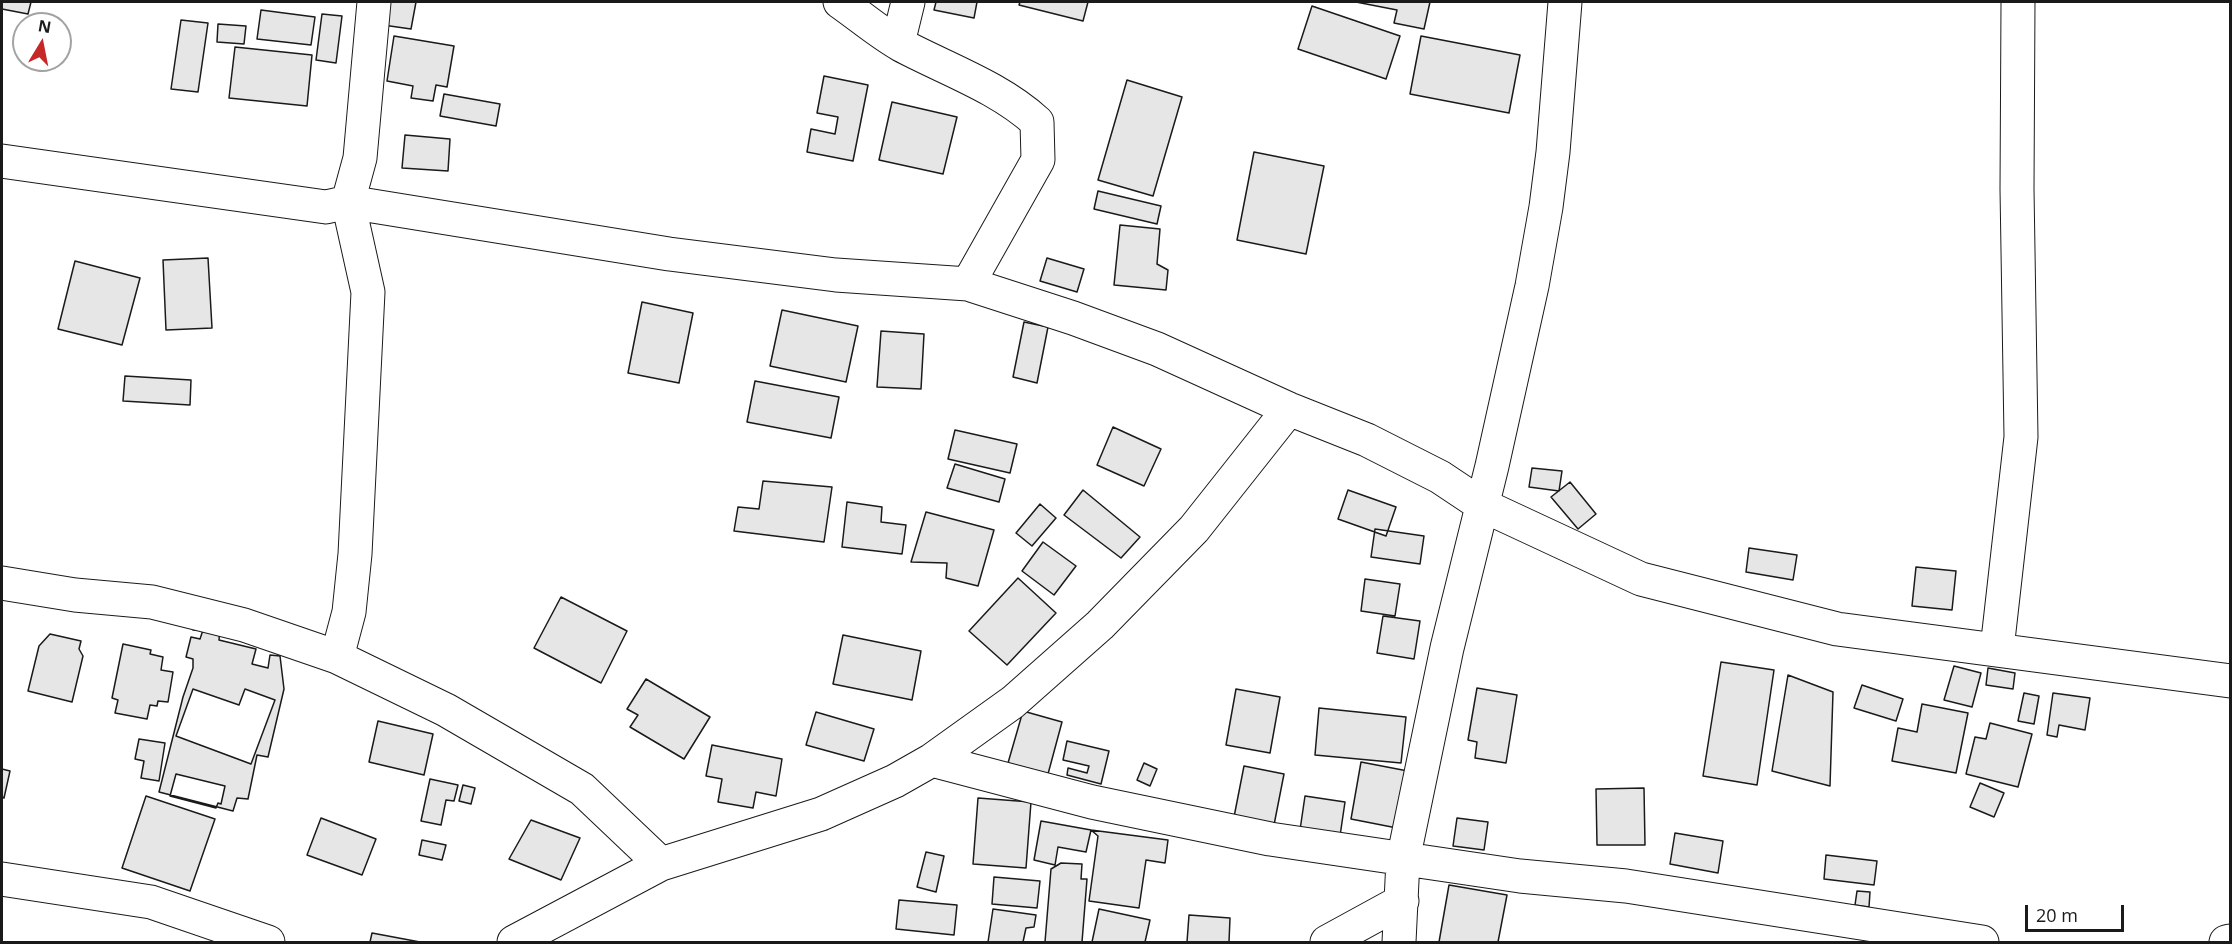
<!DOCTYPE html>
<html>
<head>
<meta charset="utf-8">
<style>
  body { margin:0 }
  #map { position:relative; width:2232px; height:944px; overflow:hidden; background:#fff; font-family:"Open Sans",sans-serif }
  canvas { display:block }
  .frame { position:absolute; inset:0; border:3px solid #1a1a1a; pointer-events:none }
  .north { position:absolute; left:12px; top:12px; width:60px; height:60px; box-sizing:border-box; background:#fff; border:2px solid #a3a3a3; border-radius:50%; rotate:10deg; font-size:16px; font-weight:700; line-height:24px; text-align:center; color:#1a1a1a }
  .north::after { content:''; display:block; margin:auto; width:21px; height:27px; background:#c62828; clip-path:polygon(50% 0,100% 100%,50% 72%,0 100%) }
  .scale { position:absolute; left:2025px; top:905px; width:99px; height:27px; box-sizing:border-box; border:3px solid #1a1a1a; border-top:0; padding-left:8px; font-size:18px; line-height:21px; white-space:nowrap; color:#1a1a1a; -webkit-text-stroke:4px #fff; paint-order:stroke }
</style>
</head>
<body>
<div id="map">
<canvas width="2232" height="944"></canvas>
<div class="frame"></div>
<div class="north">N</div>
<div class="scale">20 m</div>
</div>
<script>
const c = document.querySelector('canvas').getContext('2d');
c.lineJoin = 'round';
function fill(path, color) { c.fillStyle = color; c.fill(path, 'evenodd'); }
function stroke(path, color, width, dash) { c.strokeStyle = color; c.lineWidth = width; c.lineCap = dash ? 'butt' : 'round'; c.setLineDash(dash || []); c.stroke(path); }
const building = new Path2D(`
  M2,2H31L28,14L2,9Z
  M387,2H416L411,29L383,25Z
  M936,2H977L974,18L934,10Z
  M1020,2H1088L1083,21L1019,5Z
  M1356,2H1430L1424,29L1394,23L1397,10Z
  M1312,6L1400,36L1386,79L1298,49Z
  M261,10L315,17L311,45L257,39Z
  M322,14L342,16L336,63L316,60Z
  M181,20L208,23L198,92L171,89Z
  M218,24L246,26L244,44L217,42Z
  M394,36L454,46L447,87L436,85L433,101L411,98L413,86L387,81Z
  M1421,36L1520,55L1509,113L1410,94Z
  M235,47L312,55L307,106L229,98Z
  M824,76L868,85L853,161L807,152L811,129L835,134L838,117L817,113Z
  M1127,80L1182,97L1153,196L1098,180Z
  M444,94L500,104L496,126L440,116Z
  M892,102L957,117L943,174L879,160Z
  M405,135L450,139L448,171L402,168Z
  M1254,152L1324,166L1306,254L1237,240Z
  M1098,191L1161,206L1157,224L1094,209Z
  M1120,225L1160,229L1157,264L1168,270L1166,290L1114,285Z
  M208,258L212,328L166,330L163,260Z
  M1047,258L1084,269L1077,292L1040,281Z
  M75,261L140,278L122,345L58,329Z
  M642,302L693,313L679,383L628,373Z
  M782,310L858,326L846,382L770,366Z
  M1024,322L1048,327L1037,383L1013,377Z
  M881,331L924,334L921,389L877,387Z
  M125,376L191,380L190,405L123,401Z
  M755,381L839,397L831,438L747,422Z
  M1113,427L1161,449L1144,486L1097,465Z
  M955,430L1017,444L1010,473L948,459Z
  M955,464L1005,479L999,502L947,488Z
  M1532,468L1562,471L1559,491L1529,487Z
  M763,481L832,487L824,542L734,531L738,507L759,509Z
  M1570,482L1596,514L1578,529L1551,497Z
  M1083,490L1140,537L1121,558L1064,515Z
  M1348,490L1396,507L1386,536L1338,519Z
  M847,502L882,507L881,522L906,525L902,554L842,547Z
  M1040,504L1056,518L1032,546L1016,533Z
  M926,512L994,530L978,586L946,578L947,563L911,562Z
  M1375,529L1424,536L1420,564L1371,557Z
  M1043,542L1076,566L1054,595L1022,571Z
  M1749,548L1797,555L1793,580L1746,572Z
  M1916,567L1956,571L1952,610L1912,606Z
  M1018,578L1056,613L1007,665L969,631Z
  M1365,579L1400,584L1395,616L1361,611Z
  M561,597L627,631L601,683L534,648Z
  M1383,616L1420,621L1414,659L1377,653Z
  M196,620L220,628L219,640L256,649L252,664L268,668L270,655L280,656L284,689L268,757L257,755L248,799L237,798L233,811L159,792L183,697L193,668V659L186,657L191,637L200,639L203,630H193Z
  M50,634L81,641L79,649L83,656L72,702L28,691L39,646Z
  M843,635L921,651L912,700L833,684Z
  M123,644L151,650L150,654L163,657L161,670L173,672L168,702L158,701L157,706L150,705L147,719L115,713L118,700L112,698Z
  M1721,662L1774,670L1757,785L1703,776Z
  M1954,666L1981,673L1972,707L1944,700Z
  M1988,668L2015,673L2013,689L1986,685Z
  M1788,675L1833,692L1830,786L1772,771Z
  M646,679L710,717L684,759L630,727L638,715L627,709Z
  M1862,685L1903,699L1896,721L1854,708Z
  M1477,688L1517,695L1506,763L1475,758L1477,742L1468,740Z
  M193,689L239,705L245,689L275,700L251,764L176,736Z
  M1236,689L1280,697L1270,753L1226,745Z
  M2024,693L2039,696L2034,724L2018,721Z
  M2053,693L2090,698L2085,730L2059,725L2057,737L2047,735Z
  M1922,704L1968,713L1956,773L1892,761L1898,728L1917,732Z
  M1319,708L1406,717L1401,763L1315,755Z
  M1023,711L1062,722L1048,774L1008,763Z
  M816,712L874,729L864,761L806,745Z
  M378,721L433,734L424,775L369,762Z
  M1990,723L2032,734L2018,787L1966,774L1975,737L1986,739Z
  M139,739L165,743L159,781L141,778L144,761L135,759Z
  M1067,741L1109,751L1101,784L1067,775L1068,768L1087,773L1089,766L1063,760Z
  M712,745L782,759L776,796L756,792L753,808L718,802L722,779L706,776Z
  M1361,762L1413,772L1402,829L1351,819Z
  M1144,763L1157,769L1150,786L1137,780Z
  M1244,766L1284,774L1274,825L1234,817Z
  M2,769L10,771L4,798L2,797Z
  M176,774L225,786L221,804L218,803L216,808L170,796Z
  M430,779L458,785L454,801L446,800L441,825L421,821Z
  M1980,783L2004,793L1994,817L1970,807Z
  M463,785L475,788L471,804L459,801Z
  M1644,788L1645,845H1597L1596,789Z
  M146,796L215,819L190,891L122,868Z
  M1305,796L1345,802L1340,836L1300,830Z
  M978,798L1031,802L1026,868L973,864Z
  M321,818L376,839L362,875L307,855Z
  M1457,818L1488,822L1484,850L1453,846Z
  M531,820L580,838L561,880L509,859Z
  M1041,821L1091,830L1086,852L1058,847L1055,865L1034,860Z
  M1091,830L1168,840L1165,863L1146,860L1139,908L1089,901L1098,836Z
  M1675,833L1723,841L1718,873L1670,864Z
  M422,840L446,845L442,860L419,855Z
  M926,852L944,856L936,892L917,887Z
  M1826,855L1877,861L1874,885L1824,879Z
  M1061,863L1082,864L1081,879H1087L1082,942H1045L1051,869Z
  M994,877L1040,881L1037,908L992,904Z
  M1449,885L1507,895L1498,942H1439Z
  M1857,891L1870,892L1869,907L1855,905Z
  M899,900L957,905L954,935L896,929Z
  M993,909L1036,915L1034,927L1026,928L1023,942H988Z
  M1099,909L1150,920L1145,942H1092Z
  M1189,915L1230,918L1229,942H1187Z
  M372,933L420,942H370Z`);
fill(building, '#e6e6e6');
stroke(building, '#1a1a1a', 1.5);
const minor = new Path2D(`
  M840,2C860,16 880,33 901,45C946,69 999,87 1037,122L1038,160L968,284
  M898,43L908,2
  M2,161L326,207L348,202L669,254L836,275L968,284L1073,318L1157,349L1289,409L1367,440L1440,477L1482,505L1641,579L1837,629L2230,681
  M2,583L75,595L152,602L244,625L337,657L446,710L582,789L661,864
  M1997,649L2021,437L2017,189L2018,2
  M337,657L349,612L355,554L368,292L348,202L360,158L374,2
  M932,760L1092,802L1270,839L1520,876L1626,886L1982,942
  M2,879L151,902L268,942
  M514,942L661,864L821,814L895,781L932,760L1013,702L1100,625L1194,529L1289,409
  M1327,942L1402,901
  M1399,942L1403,860L1447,648L1492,466L1532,286L1546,207L1553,152L1565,2
  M2226,942L2230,941`);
stroke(minor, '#1a1a1a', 35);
stroke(minor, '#fff', 33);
</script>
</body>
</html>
